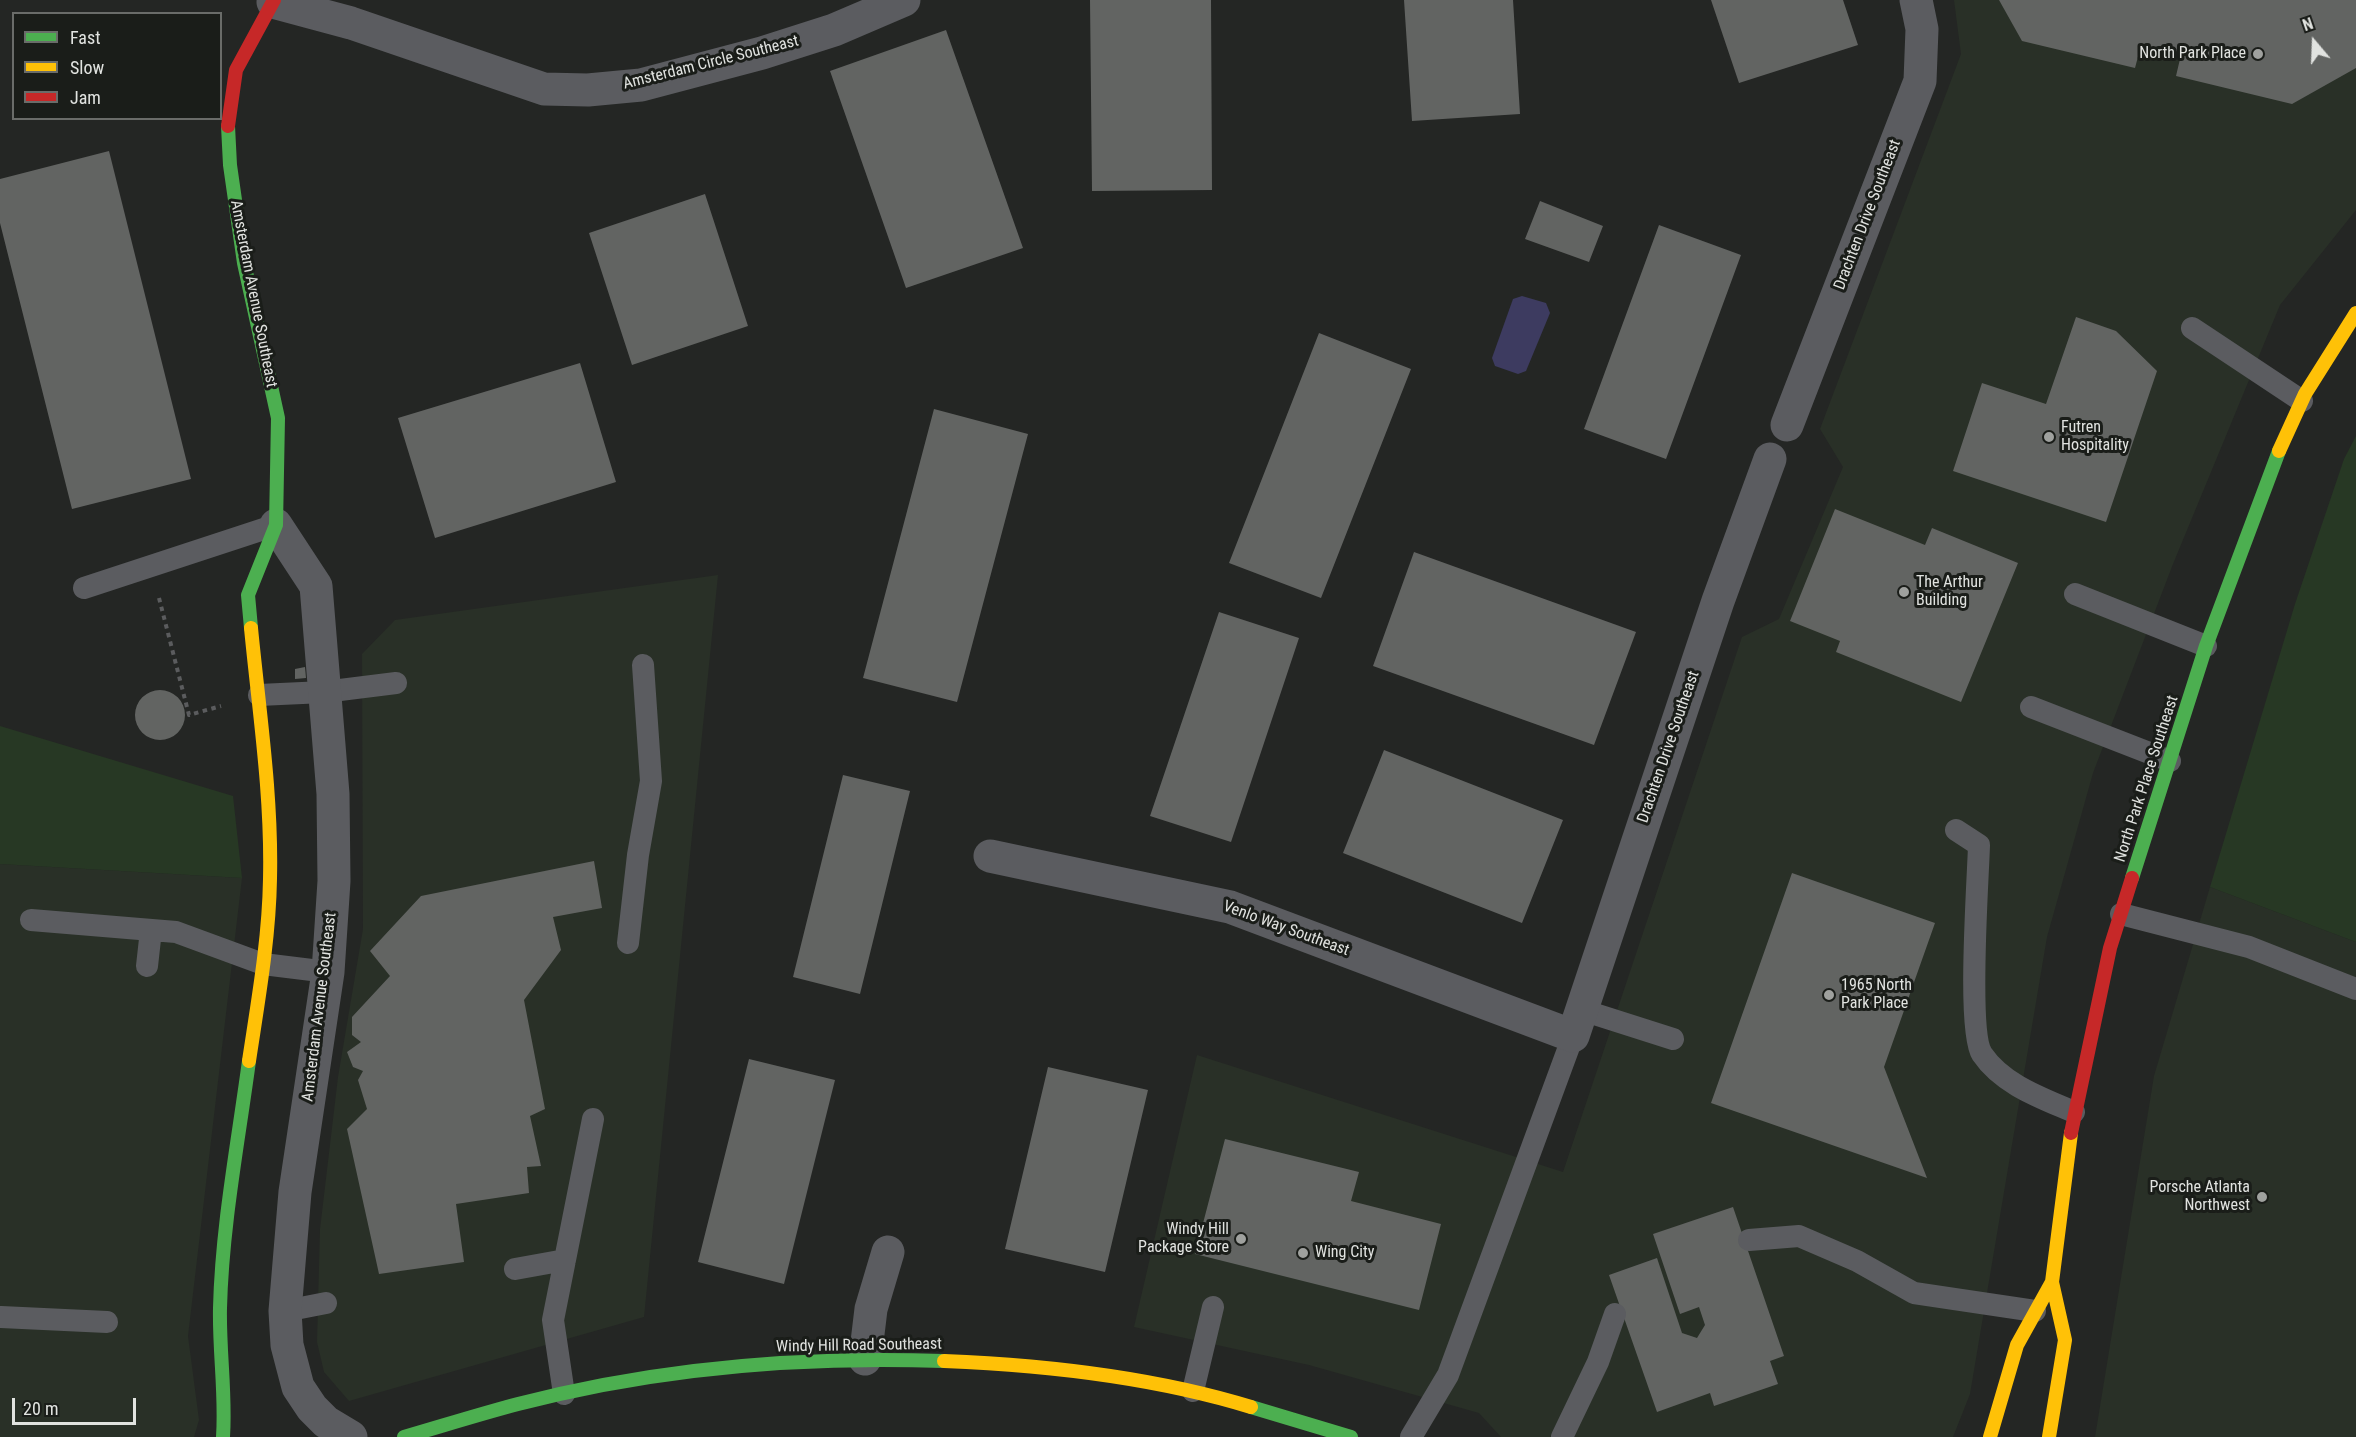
<!DOCTYPE html>
<html>
<head>
<meta charset="utf-8">
<style>
  body { margin:0 }
  #map { position:relative; width:2356px; height:1437px; overflow:hidden; background:#242624; font-family:"Roboto Condensed",sans-serif }
  canvas { display:block }
  .legend { position:absolute; left:12px; top:12px; width:210px; height:108px; box-sizing:border-box; background:#1a1d19; border:2px solid #6a6c69; margin:0; padding:8px 10px; list-style:none; font-size:18px; color:#e1e3e0 }
  .legend li { display:flex; align-items:center; gap:12px; height:30px }
  .legend b { width:30px; border:2px solid #6a6c69 }
  .north { position:absolute; left:2284px; top:12px; width:60px; height:60px; -webkit-text-stroke:4px #1a1d19; paint-order:stroke; rotate:341deg; font-size:16px; font-weight:700; line-height:24px; text-align:center; color:#e1e3e0 }
  .north::after { content:''; display:block; margin:auto; width:21px; height:27px; background:#e1e3e0; clip-path:polygon(50% 0,100% 100%,50% 72%,0 100%) }
  .scale { position:absolute; left:12px; top:1398px; width:124px; height:27px; box-sizing:border-box; border:3px solid #e1e3e0; border-top:0; padding-left:8px; font-size:18px; line-height:21px; white-space:nowrap; color:#e1e3e0; -webkit-text-stroke:4px #1a1d19; paint-order:stroke }
</style>
</head>
<body>
<div id="map">
<canvas width="2356" height="1437"></canvas>
<ul class="legend">
<li><b style="height:8px;background:#4caf50"></b>Fast</li>
<li><b style="height:8px;background:#ffc107"></b>Slow</li>
<li><b style="height:8px;background:#c62828"></b>Jam</li>
</ul>
<div class="north">N</div>
<div class="scale">20 m</div>
</div>
<script>
const c = document.querySelector('canvas').getContext('2d');
c.lineJoin = 'round';
function fill(path, color) { c.fillStyle = color; c.fill(path, 'evenodd'); }
function stroke(path, color, width, dash) { c.strokeStyle = color; c.lineWidth = width; c.lineCap = dash ? 'butt' : 'round'; c.setLineDash(dash || []); c.stroke(path); }
function label(font, color, halo, rows, align = 'center') {
  c.font = font + ' "Roboto Condensed",sans-serif'; c.lineWidth = 6; c.setLineDash([]); c.textBaseline = 'middle'; c.strokeStyle = halo; c.fillStyle = color; for (const [text, x, y, turn = 0] of rows) {
    c.save(); c.translate(x, y); c.rotate((+turn || 0) * Math.PI / 180); c.textAlign = isNaN(turn) ? turn : align; if (halo) c.strokeText(text, 0, 0); c.fillText(text, 0, 0); c.restore();
  }
}
fill(new Path2D(`
  M1954,0H2356V210L2280,305L2173,564L2093,773L2047,937L1970,1394L1953,1437H1501L1479,1413L1309,1365L1134,1327L1197,1055L1563,1172L1742,637L1779,619L1843,467L1820,429L1961,54Z
  M718,575L644,1317L349,1401L324,1372L317,1342L320,1229L338,1077L363,929L362,654L395,620Z
  M0,864L242,878L188,1336L199,1420L194,1437H0Z
  M2210,887L2356,942V1437H2095L2154,1076Z`), '#293027');
fill(new Path2D(`
  M2356,436V942L2210,887L2295,604L2344,459Z
  M0,726L233,796L242,878L0,864Z`), '#273824');
fill(new Path2D(`
  M1522,296L1546,303L1550,313L1526,371L1518,374L1495,366L1492,358L1513,299Z`), '#3d3b60');
fill(new Path2D(`
  M1090,0H1211L1212,190L1092,191Z
  M1404,0H1513L1520,114L1412,121Z
  M1711,0H1843L1858,45L1739,83Z
  M1999,0H2356V68L2292,104L2176,76L2180,59L2140,49L2135,68L2022,41Z
  M946,30L1023,248L906,288L830,71Z
  M109,151L191,479L72,509L0,223V179Z
  M705,194L748,326L632,365L589,233Z
  M1540,201L1603,226L1589,262L1525,239Z
  M1659,225L1741,255L1666,459L1584,429Z
  M2076,317L2116,331L2157,371L2106,522L1953,471L1982,383L2046,404Z
  M1319,333L1411,369L1321,598L1229,563Z
  M580,363L616,482L435,538L398,418Z
  M934,409L1028,434L957,702L863,678Z
  M1835,509L1925,545L1932,528L2018,563L1961,702L1836,652L1840,641L1790,621Z
  M1414,552L1636,632L1594,745L1373,666Z
  M1219,612L1299,638L1231,842L1150,816Z
  M305,667L306,678L295,679V669Z
  M135 715a25 25 0 1 1 50 0a25 25 0 1 1-50 0Z
  M1384,750L1563,820L1522,923L1343,853Z
  M843,775L910,791L860,994L793,977Z
  M594,861L602,908L553,917L561,950L524,1000L545,1109L530,1116L541,1166L527,1167L529,1193L456,1204L464,1262L379,1274L347,1129L367,1109L358,1080L363,1071L353,1067L347,1052L361,1042L352,1035V1017L390,976L370,951L421,896Z
  M1792,873L1935,923L1884,1067L1927,1178L1711,1103Z
  M749,1059L835,1080L784,1284L698,1262Z
  M1048,1067L1148,1090L1105,1272L1005,1249Z
  M1225,1139L1359,1172L1351,1201L1441,1224L1419,1310L1195,1254Z
  M1733,1207L1784,1356L1770,1361L1778,1384L1714,1406L1710,1393L1657,1412L1609,1275L1657,1258L1682,1333L1697,1338L1705,1325L1699,1307L1680,1314L1653,1234Z`), '#626462');
stroke(new Path2D(`
  M159,598L189,715L221,706`), '#5b5c5e', 4, [4.5, 4.5]);
stroke(new Path2D(`
  M2192,328L2302,401
  M84,588L276,525
  M2075,594L2206,646
  M259,695L324,692L396,683
  M2031,707L2170,761
  M1956,830L1979,845C1978,881 1967,1031 1982,1054C2003,1085 2042,1098 2074,1112
  M2121,914L2249,947L2356,989
  M31,920L176,932L263,964L328,972
  M628,943L638,855L651,781L643,665
  M147,966L151,930
  M1582,1010L1673,1039
  M1749,1240L1799,1236L1857,1261L1914,1293L2035,1311
  M515,1269L565,1260
  M285,1311L326,1303
  M1,1317L107,1322
  M1193,1391L1213,1307
  M564,1394L553,1320L593,1119
  M1411,1437L1448,1375L1573,1036
  M1562,1437L1598,1362L1615,1314`), '#5b5c60', 22);
stroke(new Path2D(`
  M273,2L351,23L544,89L588,90L641,85L762,53L834,30L904,0
  M1787,425L1920,81L1922,29L1916,0
  M276,525L316,586L333,794L334,881L328,972L295,1192L285,1311L287,1345L298,1387L312,1408L326,1422L351,1437
  M990,856L1230,907L1573,1036L1718,601L1770,459
  M865,1359L871,1309L888,1252`), '#5b5c60', 33);
stroke(new Path2D(`
  M228,126L230,165L244,263L278,418L276,525L248,595L251,628
  M2132,878L2206,646L2279,451
  M1251,1407L1351,1437
  M223,1437C226,1394 219,1351 220,1308C222,1226 238,1143 249,1061
  M404,1437C442,1426 480,1414 518,1404C656,1368 802,1356 944,1361`), '#4caf50', 14);
stroke(new Path2D(`
  M2279,451L2305,394L2356,313
  M249,1061C258,1001 269,940 270,879C272,795 259,711 251,628
  M944,1361C1046,1365 1153,1377 1251,1407
  M1990,1437L2017,1345L2052,1282
  M2049,1437L2065,1340L2052,1282L2071,1133`), '#ffc107', 14);
stroke(new Path2D(`
  M228,126L236,70L274,0
  M2071,1133L2110,948L2132,878`), '#c62828', 14);
for (const [x, y, r, color] of [
  [2258,54,6,"#9fa19e"],
  [2049,437,6,"#9fa19e"],
  [1904,592,6,"#9fa19e"],
  [1829,995,6,"#9fa19e"],
  [2262,1197,6,"#9fa19e"],
  [1241,1239,6,"#9fa19e"],
  [1303,1253,6,"#9fa19e"]
]) { const dot = new Path2D(); dot.arc(x, y, r, 0, 2 * Math.PI); c.fillStyle = color; c.fill(dot); stroke(dot, '#1a1d19', 2); }
label('16px', '#e1e3e0', '#1a1d19', [
  ["North Park Place",2246,54,"right"],
  ["Futren",2061,428],
  ["Hospitality",2061,446],
  ["The Arthur",1916,583],
  ["Building",1916,601],
  ["1965 North",1841,986],
  ["Park Place",1841,1004],
  ["Porsche Atlanta",2250,1188,"right"],
  ["Northwest",2250,1206,"right"],
  ["Windy Hill",1229,1230,"right"],
  ["Package Store",1229,1248,"right"],
  ["Wing City",1315,1253]
], 'left');
label('16px', '#e1e3e0', '#1a1d19', [
  ["Amsterdam Circle Southeast",711,63,-14],
  ["Drachten Drive Southeast",1868,215,-69],
  ["Amsterdam Avenue Southeast",253,294,79],
  ["Drachten Drive Southeast",1669,747,-71],
  ["North Park Place Southeast",2147,779,-72],
  ["Venlo Way Southeast",1286,929,20],
  ["Amsterdam Avenue Southeast",320,1007,-83],
  ["Windy Hill Road Southeast",859,1346,-1]
]);
</script>
</body>
</html>
